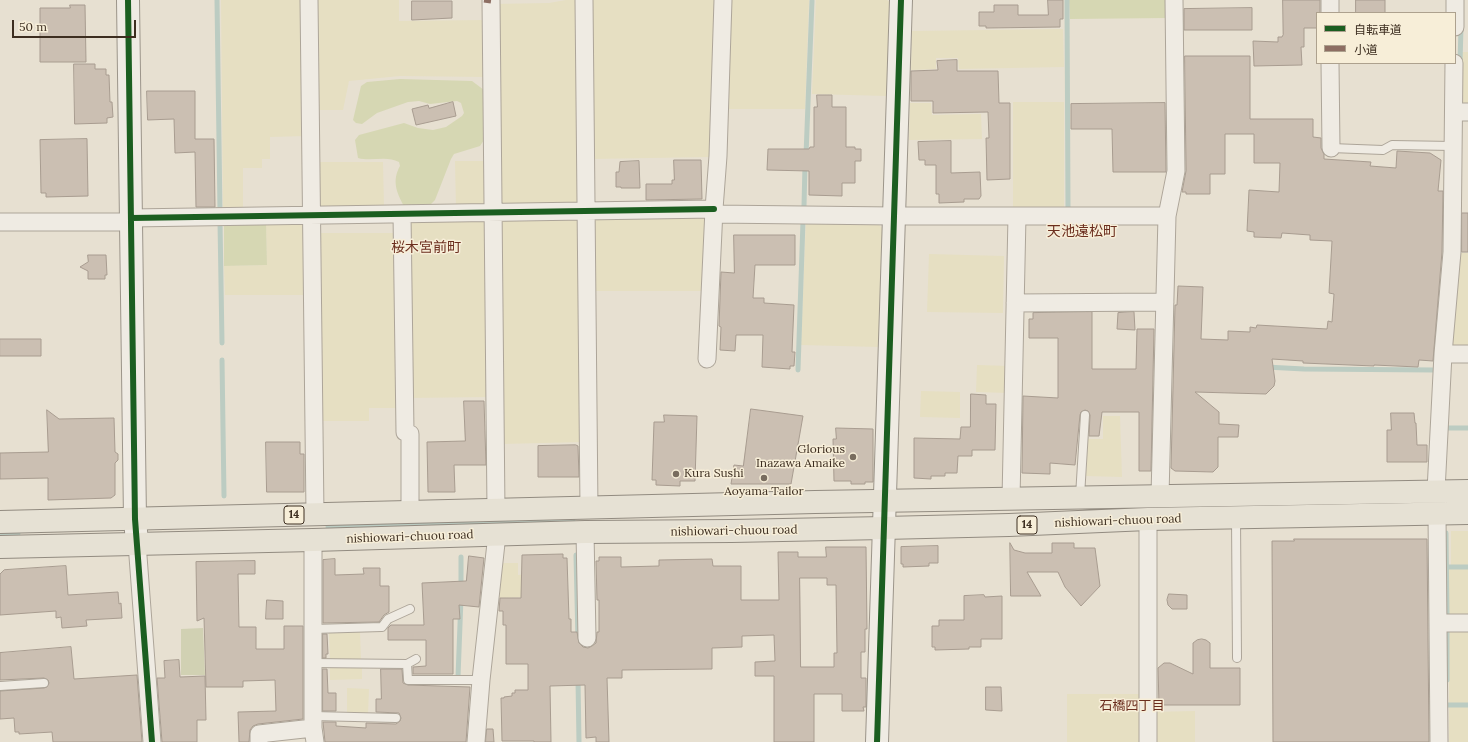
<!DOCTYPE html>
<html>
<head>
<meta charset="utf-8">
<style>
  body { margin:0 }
  #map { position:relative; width:1468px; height:742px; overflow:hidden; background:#e7e0d1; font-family:Lora,"Noto Sans JP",serif }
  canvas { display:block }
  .legend { position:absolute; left:1316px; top:12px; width:140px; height:52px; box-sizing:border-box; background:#f7eed8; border:1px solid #ada18e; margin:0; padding:5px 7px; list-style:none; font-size:12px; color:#3d2e20 }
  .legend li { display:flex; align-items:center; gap:8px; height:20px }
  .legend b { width:20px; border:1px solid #ada18e }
  .scale { position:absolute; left:12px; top:20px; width:124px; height:18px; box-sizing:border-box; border:2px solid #3d2e20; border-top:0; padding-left:5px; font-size:12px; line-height:14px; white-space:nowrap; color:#3d2e20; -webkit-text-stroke:3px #f7eed8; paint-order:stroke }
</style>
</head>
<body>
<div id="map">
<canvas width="1468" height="742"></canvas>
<ul class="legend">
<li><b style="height:5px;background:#1b5e20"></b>自転車道</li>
<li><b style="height:5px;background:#8d6e63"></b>小道</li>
</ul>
<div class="scale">50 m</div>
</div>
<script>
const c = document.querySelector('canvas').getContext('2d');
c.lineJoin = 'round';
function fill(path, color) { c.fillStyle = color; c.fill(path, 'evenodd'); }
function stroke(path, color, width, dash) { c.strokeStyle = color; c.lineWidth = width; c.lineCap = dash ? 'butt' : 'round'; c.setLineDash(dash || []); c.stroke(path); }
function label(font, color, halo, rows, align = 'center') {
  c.font = font + ' Lora,"Noto Sans JP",serif'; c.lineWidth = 3; c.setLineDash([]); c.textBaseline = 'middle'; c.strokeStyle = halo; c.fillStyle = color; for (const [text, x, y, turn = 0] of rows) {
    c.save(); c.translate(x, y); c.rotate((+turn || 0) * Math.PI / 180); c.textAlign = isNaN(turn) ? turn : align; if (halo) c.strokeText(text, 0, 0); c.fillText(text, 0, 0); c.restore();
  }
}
fill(new Path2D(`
  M221,0H305L306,136L270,137V159H262V168H243V211L223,212Z
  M317,0H399V21L485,20L486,77L400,76L349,81L343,110H319Z
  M566,0H578L582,204L501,208L493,4L549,3Z
  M589,0H715L710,157L590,159Z
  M732,0H809L805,109H726L728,3Z
  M816,0H887L891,3L887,96L812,94Z
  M1063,29L1064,67L959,69L958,58H936V69L911,70L912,31Z
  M1462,52H1468V107H1461Z
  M1013,102H1064V209H1013Z
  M910,103H931L932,115L981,114L982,139L909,140Z
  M455,161H486L487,208L456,209Z
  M319,162H383L384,207L319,208Z
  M707,215L704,291H592L594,216Z
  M501,217H578L584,442L501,444Z
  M405,218L488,220L491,397L407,398Z
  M304,220L305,295H225L224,266L267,265L266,221Z
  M806,220L875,221L883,229L879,347L801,345Z
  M321,233H400L402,408H369V421H323Z
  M1460,253H1468V348H1452Z
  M929,254L1004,256L1003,313L927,312Z
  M977,365L1008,366V393L976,392Z
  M921,391L960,392V418L920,417Z
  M1103,416H1120L1122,477L1086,476L1088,439H1103Z
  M1451,531H1468V565H1451Z
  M498,563H518V575L531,574L532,597L496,598Z
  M1449,569H1468V619H1449Z
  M1449,626H1468V703H1449Z
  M329,632H360L361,660L330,661Z
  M330,666H362V679L330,680Z
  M347,688L369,689L368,714L347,713Z
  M1067,694H1142V742H1067Z
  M1449,707H1468V742H1449Z
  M1195,711V742H1151V712Z`), '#e6dfc2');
fill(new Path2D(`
  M1069,0H1166L1167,18L1070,19Z
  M400,79L472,81L484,90V140L480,146L454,154L451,159L435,200L429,206H404C396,192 392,180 400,166L399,162C386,155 372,162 358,158L355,140L359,135L404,123L418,128L433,130L446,127L462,116L464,113L461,103L457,101L430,104L419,101L408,102L377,113L362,124L356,123L353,120L361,86L367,82Z
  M224,221H266L267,265L224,266Z`), '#d6d7b3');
fill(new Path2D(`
  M203,628L205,675H181V629Z`), '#d1d1b3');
stroke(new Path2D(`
  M217,0L220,212
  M1067,0L1068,207
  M1460,63L1461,27
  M806,155L812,1
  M804,206L805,165
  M220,222L222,343
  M222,360L224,496
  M1266,367L1304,369L1435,370
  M798,370L803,221
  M1445,428H1468
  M328,527L573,521
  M1446,533L1447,614
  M0,535L18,534
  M576,555L578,641
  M1447,567H1468
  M461,586V557
  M458,677L461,598
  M578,679L579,742
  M1447,680V631
  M1447,705H1468`), '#bcccc2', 5);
const building = new Path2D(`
  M1048,0H1063V19H1060V27L986,28V26H979V12H994V5H1018V15H1048Z
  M1283,0H1320V13H1317V28H1304V47H1301L1302,65L1254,66L1253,41L1278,42V37H1282L1283,35Z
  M1356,0H1385V13H1356Z
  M412,1H452V18L412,20Z
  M70,5H85L86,62H40V8H70Z
  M1252,8V30H1184V9Z
  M1185,56H1250V119H1313V137L1321,138V148L1324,154V159L1371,162L1370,166L1396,168L1397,151L1430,153L1441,160L1438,191H1443L1442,252L1433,361L1419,360L1418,367L1374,365V366L1303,363V361L1272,359L1275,381L1274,386L1266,394L1195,392L1219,412V424L1239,425L1238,437H1218V467L1213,472L1175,471L1171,468L1175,305H1177L1178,286L1203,287L1201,339L1228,340V331L1250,332V327L1256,328L1257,325L1327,329L1328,321L1332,322L1334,294L1329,293L1332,241L1310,240V235L1282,233L1281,238L1254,237V232L1247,231L1249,190L1279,192L1280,163H1254V134H1225V174H1210V194H1186V192H1182L1186,171Z
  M957,60V71H998L999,103H1010V179L987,180L986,138H989L988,112L933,113V101H911V71L938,70L937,61Z
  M74,64H95V69H106V75H109L110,102H112L113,117L107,118V123L75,124Z
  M147,91H195V139H214L215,207H196L195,152L175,153L174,119L148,120Z
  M817,95H832V107H846V147H855V149H861V161H855V183H842V196L809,195V171L767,170L768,149H809L810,147H814V107H817Z
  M453,102L456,116L416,125L412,109L428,105L429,108Z
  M1165,103L1166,172H1113L1112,129H1071V104Z
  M87,139L88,196L46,197V193H41L40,140Z
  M951,141V173L980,172L981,196L979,199H964V202L939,203V194H936V165H925V160H919L918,142Z
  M674,160H701L702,199L646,200V184H672V180H674Z
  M639,161L640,188H621V187H616V172H619L620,162Z
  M1462,213H1468V252H1462Z
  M734,235H795V265H755L753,298H764V303L794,305L792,352H795L794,366H790V369L762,367L763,335H736L735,351L720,350L721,327L719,326L721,272L734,273Z
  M88,255H106L107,275H105V279H88V271L80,267L88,262Z
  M1092,312V369H1136L1137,329H1154L1151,471H1139V412H1102L1099,436H1089L1090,415L1088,411L1085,410L1081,412L1080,415L1075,465L1050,463V474L1022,473L1023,396L1058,398V338H1029V319H1033V313Z
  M1134,312L1135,330L1117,329L1118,313Z
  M0,339H41V356H0Z
  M971,394L986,395V404H996L995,450H972V456H958L957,473H945V476H931V479L914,478V438L960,439L961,427H970Z
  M464,401H484L486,465H454L455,492H428L427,442L465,441Z
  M751,409L803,416L791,484H731L734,465L743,466Z
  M47,410L59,419L114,418L115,452L118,454V460L115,463V495L111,498L48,500V478L0,479V453L48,452Z
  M1391,413H1414L1415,423H1416L1417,445H1427V462H1387V430H1391Z
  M664,415L697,416L695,481H680V486L656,485V480H652L654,422H664Z
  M836,428L873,429V482H865V484H851V481H834L833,439H836Z
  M266,442H300V454H304V492H267Z
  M576,445L578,446L579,477H538V446Z
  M1294,539H1427L1429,742H1273L1272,541H1294Z
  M1010,543L1014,550L1025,553H1052V543H1074V548H1095L1100,586L1081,606L1065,587L1058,572H1027L1041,596H1011Z
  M938,546V563H929V566L903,567V564H901V547Z
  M826,547H866L867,629H865V652H861V678H866V707H863L864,711H842V694H814V742H774V676H755V662L775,661L774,635L742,636V647L712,648V669L622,670V678H607L609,742H596V737L586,738L585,685L550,686L551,742H534V741H502L501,698H504V697L512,696V693H515V690H528V664H506V625H503V611H499L500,598H521L522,555L563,554V558H567L569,619H571V632H577L579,643L583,647L588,648L592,646L596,643L597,632H599V600H597L596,561H599V557H621V567L659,566V560L712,559L713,566H741V600H779L778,552H798V557H826ZM800,578H827V585H836L837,653H834V667H801Z
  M469,556L484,558L479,607L459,605L460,619H453V674H413V667L426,666V640H388V628L391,625H424L422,583L466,581Z
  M335,559V575L364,574L363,568H380V586H389V612L384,615L379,622L323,623V560Z
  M255,561V574H238L239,627H256V649H284V626H303V719L258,724L253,726L250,730L249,742H239L238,712L276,711L275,680L243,681V687H206L204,618L197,621L196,562Z
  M66,566L68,595L118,592L119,604L121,603L122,618L86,620L87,626L62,628L61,617L56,618V611L0,615V574L4,570Z
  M1169,594L1187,595V609H1172L1168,605L1167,600Z
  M984,595L985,597L1002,596V639H981V647H969V649L935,650V647H932V626H939V620H964V596Z
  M267,600L283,601V619H266Z
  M323,634H327L328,654H326V658H323Z
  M1202,639L1206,640L1210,643V668H1240V705H1159L1158,668L1164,663H1170L1193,674V643L1197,640Z
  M71,647L74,679L137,675L142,742H53L52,732L19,734V732H15L14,718L0,719V691L44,688L47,687L49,683L48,680L44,678L0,680V653Z
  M179,660L180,677L205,676L206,720H197V742H162L157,678H165L164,661Z
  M323,669H327L328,693H336V711H323Z
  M381,669H402L403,683L408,685L470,687L466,742H325L323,722H336V726L366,728V723L396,724L400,721L401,718L399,713L376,712V699H381Z
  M986,687H1001L1002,711L986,710Z
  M487,729H493L494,742H486Z`);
fill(building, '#cbbfb2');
stroke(building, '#a89c90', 1);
const lane = new Path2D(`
  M1331,148L1383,150L1392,145L1453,146
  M1080,496L1085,415
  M1236,518L1237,658
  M313,629L382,627L388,619L410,609
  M313,663L407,664L416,659
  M407,664L408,680H481
  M0,686L44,683
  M313,716L396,718`);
const street = new Path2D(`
  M309,0L315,514
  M491,0L496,510
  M584,0L589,508
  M1330,0V13
  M1455,27V0
  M1330,63L1331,148
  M1454,112H1468
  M402,214L405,432L410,434V512
  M714,214L894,216H1167
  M131,218L714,209
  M0,222H131
  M1015,303L1165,302
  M1443,354H1468
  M707,359L714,209L718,156L723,0
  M1436,491L1443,354L1452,252L1454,63
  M1160,496L1167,216L1176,171L1174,0
  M1011,499L1017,216
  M1437,514L1439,742
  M1148,519V742
  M585,532L587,638
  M313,540V728L315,742
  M137,543L152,742
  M1438,623H1468
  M259,742V734L313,728
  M476,742L481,680L497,534`);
const secondary = new Path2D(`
  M128,0L135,519L137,543
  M877,742L901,0`);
const primary = new Path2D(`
  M0,522L815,502L1468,491
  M0,547L313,540L585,532L732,531L884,528L1009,525L1148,519L1468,513`);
stroke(lane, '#ada599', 10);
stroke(street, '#ada599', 19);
stroke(secondary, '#9c958a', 24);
stroke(primary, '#928b80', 24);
stroke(lane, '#efebe3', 8);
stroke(street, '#efebe3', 17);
stroke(secondary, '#efebe3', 22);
stroke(primary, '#e6e1d4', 22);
stroke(new Path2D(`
  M484,0L491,1`), '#8d6e63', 5, [10, 5]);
stroke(new Path2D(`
  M128,0L135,519L152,742
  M131,218L714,209
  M877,742L901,0`), '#1b5e20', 6);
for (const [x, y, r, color] of [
  [853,457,4,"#786c5e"],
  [676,474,4,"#786c5e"],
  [764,478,4,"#786c5e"]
]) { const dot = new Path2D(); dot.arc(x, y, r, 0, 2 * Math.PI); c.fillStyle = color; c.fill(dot); stroke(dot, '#f7eed8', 1.5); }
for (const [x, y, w] of [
  [294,515,20],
  [1027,525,20]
]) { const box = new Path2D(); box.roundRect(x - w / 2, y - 9, w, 18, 3); c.fillStyle = '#f7eed8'; c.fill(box); stroke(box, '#3d2e20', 1); }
label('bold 11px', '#3d2e20', null, [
  ["14",294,515],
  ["14",1027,525]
]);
label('12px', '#3d2e20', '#f7eed8', [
  ["Glorious",845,450],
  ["Inazawa Amaike",845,464],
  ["Kura Sushi",684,474,"left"],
  ["Aoyama Tailor",764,492,"center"]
], 'right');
label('12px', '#3d2e20', '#f7eed8', [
  ["nishiowari-chuou road",1118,521,-2],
  ["nishiowari-chuou road",734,531,-1],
  ["nishiowari-chuou road",410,537,-2]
]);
label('13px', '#6b2e1e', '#f7eed8', [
  ["石橋四丁目",1132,706]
]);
label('14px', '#6b2e1e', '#f7eed8', [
  ["天池遠松町",1082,232],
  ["桜木宮前町",426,248]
]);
</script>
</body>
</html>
